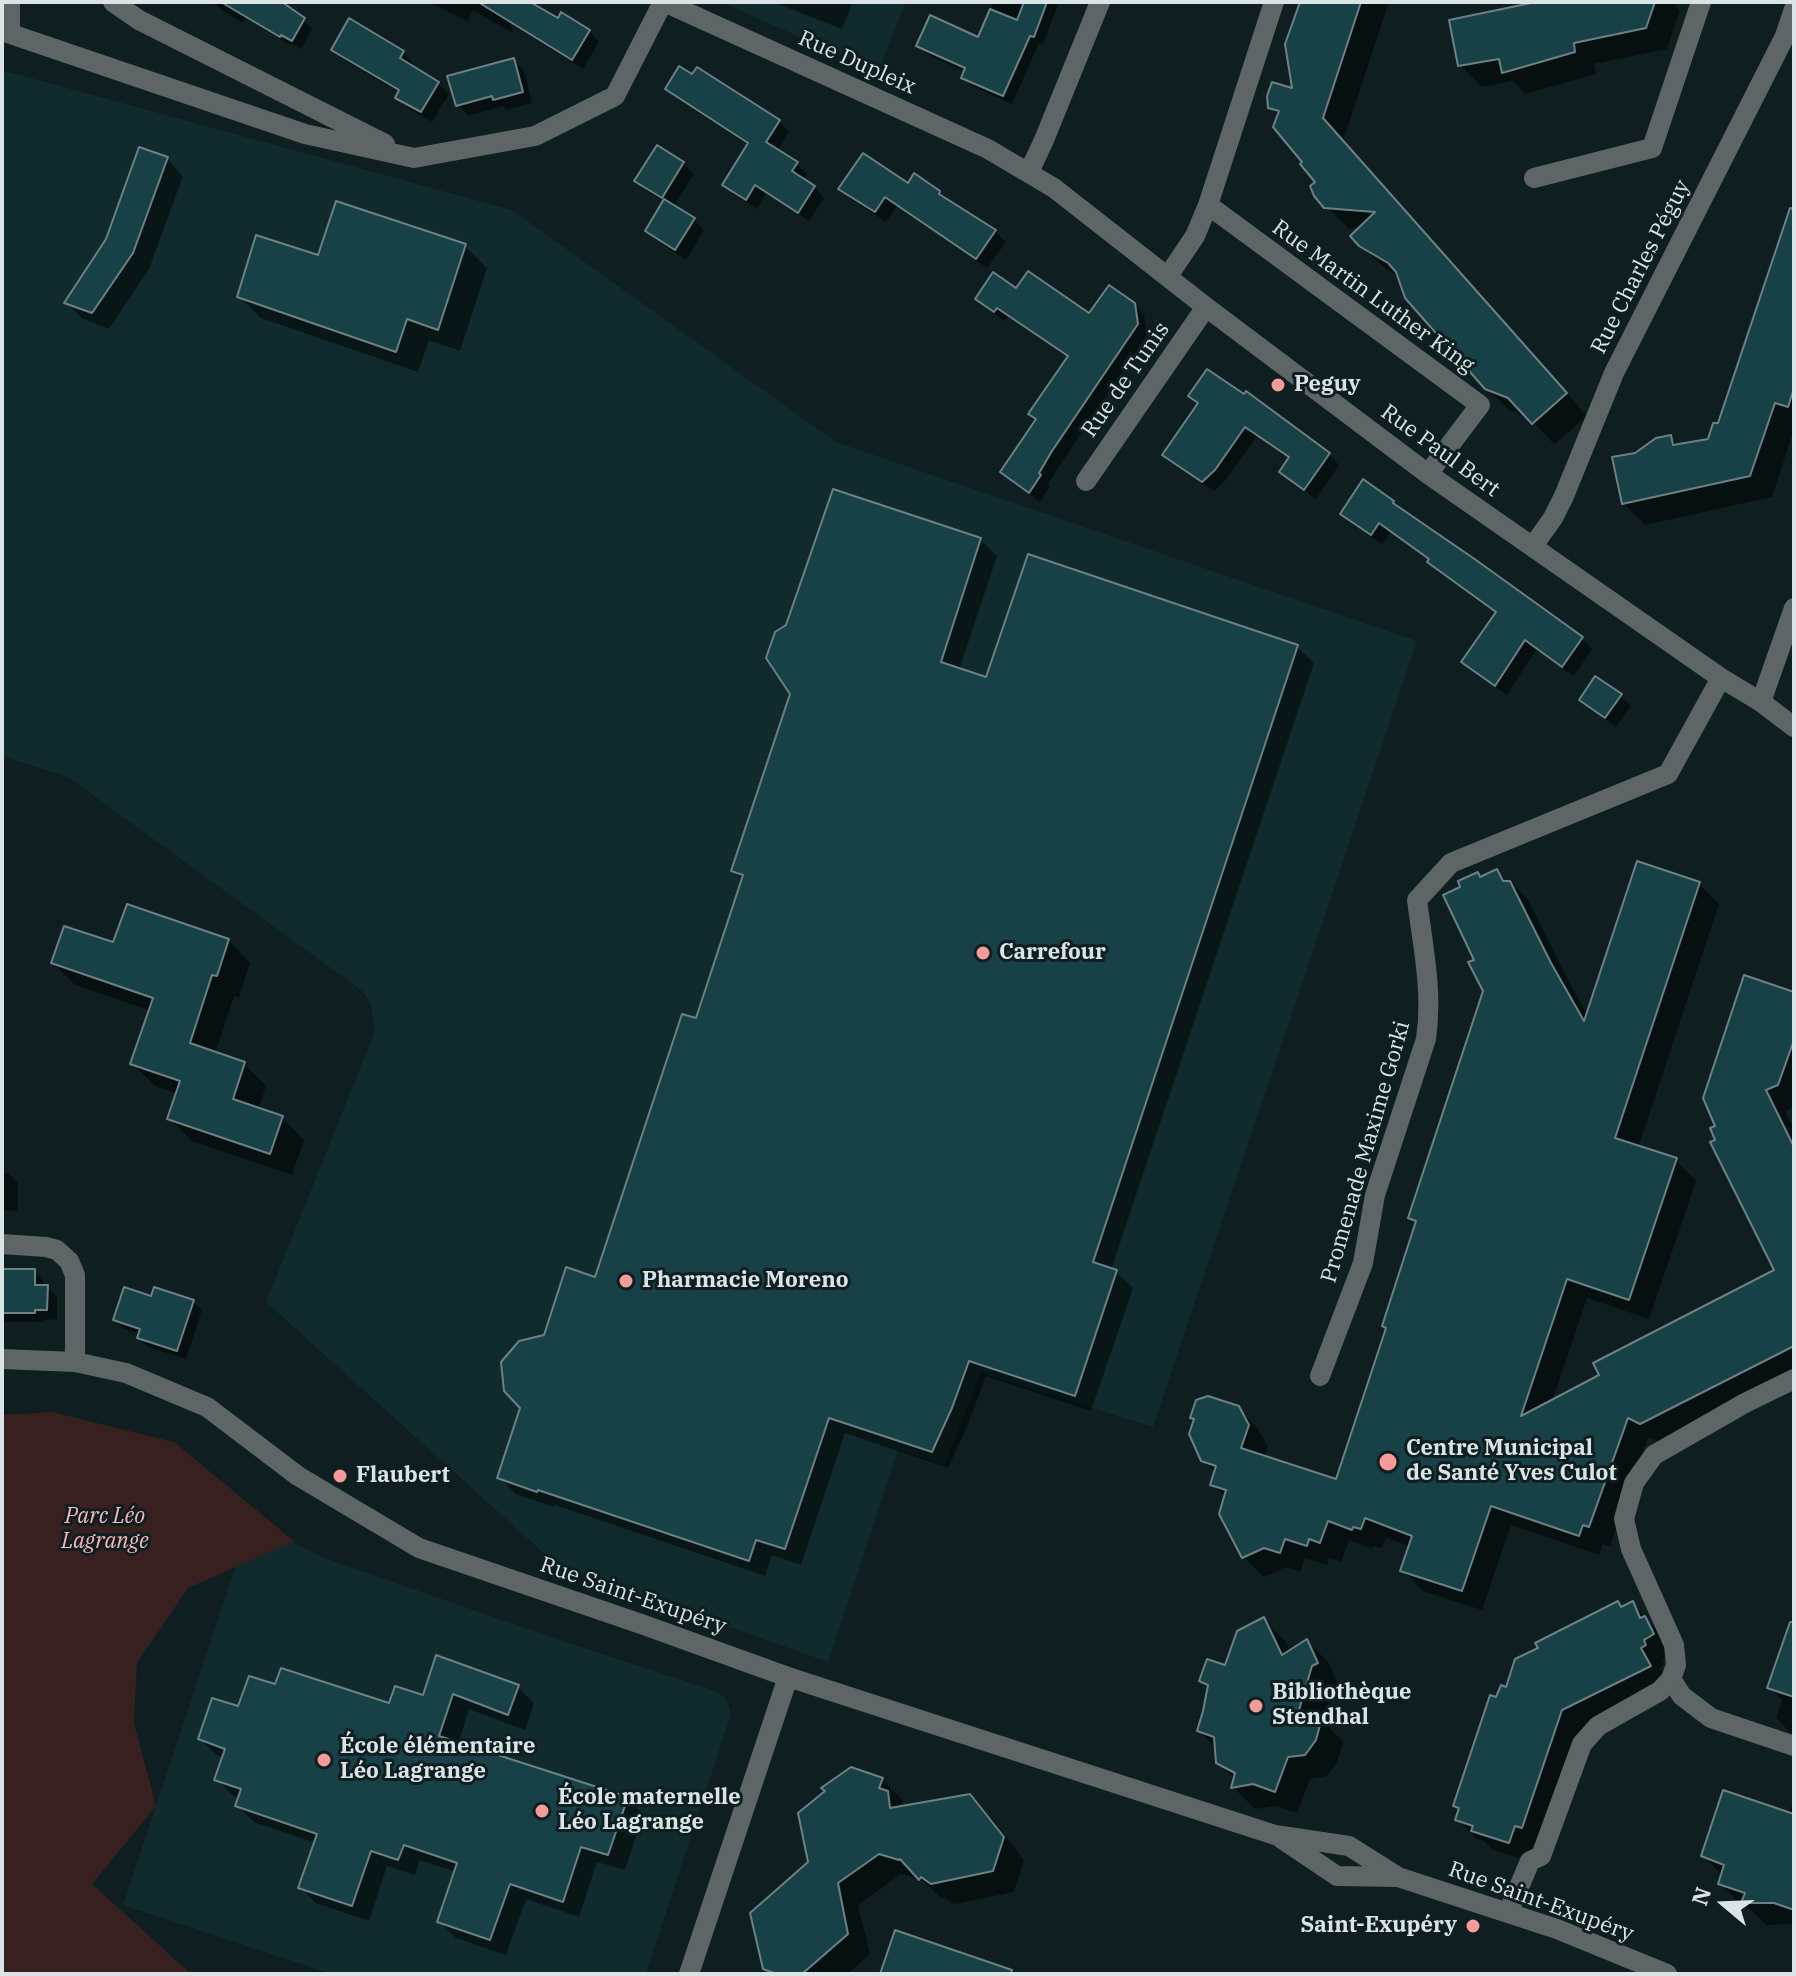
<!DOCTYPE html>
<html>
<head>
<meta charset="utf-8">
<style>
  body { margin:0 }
  #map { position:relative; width:1796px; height:1976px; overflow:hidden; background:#0e1e21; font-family:"IBM Plex Serif",serif }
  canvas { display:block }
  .frame { position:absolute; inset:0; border:4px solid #dae4e6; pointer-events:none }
  .north { position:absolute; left:1684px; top:1864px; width:80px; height:80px; -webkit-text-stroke:6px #0e1e21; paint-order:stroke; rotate:289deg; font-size:22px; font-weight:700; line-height:32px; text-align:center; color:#dae4e6 }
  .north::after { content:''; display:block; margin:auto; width:28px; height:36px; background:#dae4e6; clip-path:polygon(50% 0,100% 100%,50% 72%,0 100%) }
</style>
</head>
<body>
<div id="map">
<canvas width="1796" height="1976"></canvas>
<div class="frame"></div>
<div class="north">N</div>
</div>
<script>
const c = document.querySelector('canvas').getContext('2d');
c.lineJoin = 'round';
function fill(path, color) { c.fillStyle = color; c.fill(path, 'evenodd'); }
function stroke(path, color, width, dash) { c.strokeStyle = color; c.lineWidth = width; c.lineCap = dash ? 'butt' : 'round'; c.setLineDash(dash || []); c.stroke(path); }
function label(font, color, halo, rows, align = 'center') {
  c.font = font + ' "IBM Plex Serif",serif'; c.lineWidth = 6; c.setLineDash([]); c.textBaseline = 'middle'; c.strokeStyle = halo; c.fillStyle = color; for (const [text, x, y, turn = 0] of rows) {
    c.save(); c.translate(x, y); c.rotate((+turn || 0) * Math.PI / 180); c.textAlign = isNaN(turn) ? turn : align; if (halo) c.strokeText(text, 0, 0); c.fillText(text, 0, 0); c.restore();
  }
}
fill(new Path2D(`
  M721,2H906L878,72Z
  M2,70L512,210L836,442L1417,641L1153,1427L981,1373L944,1465L898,1450L828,1662L558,1566L266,1302L375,1031L371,1004L361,990L68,777L2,756Z
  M251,1519L321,1557L557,1639L718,1692L727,1700L731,1714L646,1974H332L123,1905Z`), '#102a2e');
fill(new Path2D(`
  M52,1412L174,1442L294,1541L188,1588L137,1663L134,1723L156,1806L92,1884L191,1974H2V1415Z`), '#392020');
fill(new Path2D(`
  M278,2L295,12L312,29L301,49L291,43L290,45L246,18L243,23L223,11L214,3Z
  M429,2H526L559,21L589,31L599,42L583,69L511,24L513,33L473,10L467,21Z
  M773,2H853L842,29Z
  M994,2H1059L1043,44L1039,43L1012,104L972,86L964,77L966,72L927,54L918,46L979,40Z
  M1302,2H1389L1343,141L1587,416L1554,444L1529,418L1509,410L1487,388L1400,277L1383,267L1353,236L1360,229L1348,228L1316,195L1318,182L1279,116L1270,107L1294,91Z
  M1546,2H1679L1675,5L1680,10L1667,49L1594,64L1596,74L1525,94L1513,81L1482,87L1460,65Z
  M334,49L403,52L413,63L411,67L438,83L449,94L432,122L408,108L397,97L400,93L344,60Z
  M513,60L524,71L532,103L506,110L503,106L469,116L458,105Z
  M697,70L779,121L789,132L777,151L796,164L807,174L803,180L814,187L824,198L809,221L766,193L757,209L735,195L725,185L749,146L678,99L667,89L692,77Z
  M167,159L183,176L149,269L109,329L83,319L66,303Z
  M683,163L694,174L673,207L694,220L704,230L686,260L658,241L648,231L665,202L647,191L637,180Z
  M908,186L939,193L950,203L995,231L1006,242L987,268L897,206L886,222L851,199L841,189Z
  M1794,238V429L1772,497L1645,525L1624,503L1635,455L1670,437L1679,446L1709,440L1719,426Z
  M465,246L487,268L460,351L429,340L418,372L261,318L239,296L319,257Z
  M1016,291L1089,316L1134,304L1144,315L1147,335L1062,462L1048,484L1050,486L1040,502L1012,482L1002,472L1038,421L1030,413L1069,358L1008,316L1005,321L988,309L977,299Z
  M1200,405L1329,454L1339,465L1316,499L1292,482L1281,472L1290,459L1257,436L1225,481L1214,491L1175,465L1165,454Z
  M1393,502L1403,513L1582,638L1592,649L1574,676L1536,650L1507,695L1474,673L1464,662L1497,614L1440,573L1429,562L1430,560L1391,532L1382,544L1353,524L1343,514Z
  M980,540L997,556L959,670L988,679L1297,647L1314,663L1111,1270L1116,1272L1133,1288L1091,1411L986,1376L968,1424L948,1468L845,1433L801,1565L772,1555L765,1576L555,1505L554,1507L516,1494L500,1478L546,1337L596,1279L697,1020L743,881L733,870Z
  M1620,696L1631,706L1616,727L1592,710L1581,700Z
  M1497,871L1506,881L1508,879L1528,900L1571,986L1588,1016L1699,884L1719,904L1638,1148L1676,1160L1696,1181L1649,1319L1587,1298L1552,1402L1602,1376L1777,1271L1718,1141V1127L1794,994V1107L1785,1111L1794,1129V1375L1661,1443L1648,1437L1610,1546L1603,1544L1599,1555L1511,1525L1482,1610L1423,1591L1403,1570L1411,1547L1386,1537L1382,1548L1373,1546L1372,1549L1349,1540L1341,1562L1329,1558L1327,1565L1305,1558L1300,1572L1286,1567L1264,1577L1244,1557L1226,1498L1212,1484L1216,1473L1203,1460L1237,1408L1258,1429L1268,1447L1265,1458L1337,1482L1388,1330L1384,1326L1417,1224L1410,1217L1486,991L1476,961L1481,879Z
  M228,940L250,963L239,997L234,996L215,1054L244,1064L266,1086L258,1110L282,1118L304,1140L292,1175L192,1141L170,1119L178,1094L155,1086L133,1064L151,1011L75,985L53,963L114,944Z
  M2,1173H8L18,1183V1211L4,1210L3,1217Z
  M2,1271H34L44,1282V1287H47L57,1297V1319L44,1320V1322H2Z
  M153,1298L193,1302L202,1310L186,1359L148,1347L139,1338L141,1334L124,1329L115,1320Z
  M1618,1604L1623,1608L1632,1604L1664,1638L1673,1654L1662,1660L1664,1665L1660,1668L1669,1686L1581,1730L1542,1846L1534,1844L1529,1861L1493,1850L1484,1841L1477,1839L1457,1819L1460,1810L1455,1805L1498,1699L1507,1689Z
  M1264,1620L1286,1642L1291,1652L1307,1641L1329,1663L1338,1685L1334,1687L1324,1722L1343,1742L1337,1763L1327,1776L1310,1779L1297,1813L1276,1806L1255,1809L1233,1787L1235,1780L1218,1762L1217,1749L1199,1731L1209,1689L1201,1681L1226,1667Z
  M437,1657L518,1687L534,1703L525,1730L469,1709L458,1745L627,1798L643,1815L625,1870L597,1862L579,1917L526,1899L506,1955L456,1938L440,1922L456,1872L420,1860L415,1875L387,1866L369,1921L316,1903L300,1887L316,1843L254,1822L237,1805L240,1798L233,1796L217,1779L224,1758L217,1755L200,1739L240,1709L277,1687L390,1706L424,1698Z
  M1794,1659V1736L1776,1718L1782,1700L1770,1688Z
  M882,1779L903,1801L900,1808L970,1797L992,1819L1024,1860L1014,1892L954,1904L944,1897L942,1899L922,1880L901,1874L858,1905L870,1954L848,1974H770L764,1968L810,1863Z
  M1792,1805L1794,1806V1924L1766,1925L1749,1908L1742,1906L1720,1883L1723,1876L1703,1856L1788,1814Z`), '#0007');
const building = new Path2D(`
  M221,2H282L305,18L292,41L281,35L280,37Z
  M478,2H530L558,18L561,12L590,30L572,60Z
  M1024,2H1047L1034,37L1030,36L1003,96L961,78L965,68L916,46L930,15L978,37L990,9L1017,20Z
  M1300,2H1361L1323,118L1567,393L1532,424L1508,398L1485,389L1405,298L1396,272L1388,263L1359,246L1350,236L1375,212L1324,208L1314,196L1310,186L1315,182L1300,164L1302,162L1273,127L1279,111L1268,108L1267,96L1272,82L1292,88L1285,44Z
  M1536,2H1655L1646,28L1574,43L1575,52L1502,73L1499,59L1458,66L1449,20Z
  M349,18L404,51L400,58L439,82L421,112L395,98L399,90L331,50Z
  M514,58L523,92L493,100L492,96L456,106L447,76Z
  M679,66L692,74L697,67L780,120L766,142L798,162L792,171L815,186L798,213L755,185L746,200L722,185L748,143L665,89Z
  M657,145L684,162L662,198L634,181Z
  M139,147L168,157L133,253L92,313L64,303L106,239Z
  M863,153L908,183L914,173L940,191L939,194L996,230L976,259L885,197L875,212L838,189Z
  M664,199L695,218L675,250L645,231Z
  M336,201L466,244L438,330L407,319L396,352L237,297L256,235L318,255Z
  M1790,208L1794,209V388L1788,407L1775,403L1750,476L1622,504L1612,457L1635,453L1656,438L1671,435L1673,445L1708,439L1713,423H1718Z
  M1028,271L1089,313L1109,285L1135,303L1138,324L1052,451L1039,473L1041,475L1029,493L1000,472L1036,419L1028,414L1068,356L997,308L994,312L975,299L993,272L1016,288Z
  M1207,369L1244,394L1246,391L1330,453L1304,490L1279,472L1289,457L1245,427L1215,470L1202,482L1162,455L1198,403L1188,396Z
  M1363,479L1394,501L1393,503L1476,560L1583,637L1562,667L1525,640L1495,686L1461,662L1496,612L1427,562L1429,559L1379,523L1371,535L1340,514Z
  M833,489L981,538L941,662L986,677L1028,554L1298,645L1093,1262L1117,1270L1075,1396L969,1361L952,1408L932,1452L829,1418L785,1549L756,1540L749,1561L538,1490L537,1492L497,1478L520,1408L504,1391L501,1362L519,1341L544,1335L566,1267L595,1277L682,1014L696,1018L743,875L731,871L790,694L766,658L775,632L786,625Z
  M1595,676L1622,694L1605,718L1579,700Z
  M1637,861L1700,882L1615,1138L1677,1158L1629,1300L1567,1279L1521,1416L1599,1375L1593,1363L1774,1270L1710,1142L1715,1140L1710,1128L1715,1126L1703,1098L1744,975L1794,992V1040L1778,1085L1766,1090L1794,1147V1346L1640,1424L1628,1418L1589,1527L1583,1525L1579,1536L1491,1506L1462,1591L1400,1571L1412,1536L1365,1518L1361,1529L1353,1527L1352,1530L1328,1521L1320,1543L1309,1539L1307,1546L1285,1539L1280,1553L1264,1548L1242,1558L1219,1514L1226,1490L1210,1485L1216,1466L1201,1461L1189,1434L1194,1419L1190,1418L1196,1400L1208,1396L1239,1406L1249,1425L1241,1448L1336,1479L1386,1328L1382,1326L1416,1221L1408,1218L1483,991L1468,962L1474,960L1443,895L1460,887L1458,881L1478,872L1480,877L1497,869L1503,881H1510L1551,963L1584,1021Z
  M127,904L229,939L217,976L212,975L190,1043L245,1062L233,1099L283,1116L270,1154L167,1119L180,1081L130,1064L153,998L51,963L64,926L113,942Z
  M2,1269H35V1285H48L47,1310H35V1313H2Z
  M124,1287L151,1296L154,1287L194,1300L177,1351L137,1338L140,1329L113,1320Z
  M1618,1601L1621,1607L1633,1601L1640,1618L1645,1616L1654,1634L1644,1640L1646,1645L1641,1648L1651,1666L1562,1710L1522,1828L1515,1826L1509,1843L1471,1831L1473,1826L1455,1820L1459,1808L1453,1806L1490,1695L1496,1697L1501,1685L1506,1687L1515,1659L1538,1648L1535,1643Z
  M1264,1617L1282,1655L1307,1639L1318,1663L1312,1666L1299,1710L1322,1718L1316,1740L1305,1755L1288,1757L1275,1792L1253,1784L1231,1788L1235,1773L1216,1763L1214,1737L1197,1731L1203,1711L1208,1685L1199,1681L1207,1659L1225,1665L1237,1631Z
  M1790,1622H1794V1697L1767,1688Z
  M436,1655L519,1685L508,1715L453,1694L439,1736L628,1797L608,1855L581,1847L563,1902L510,1884L490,1940L437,1922L457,1863L404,1845L398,1860L371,1851L352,1906L298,1888L317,1834L235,1806L241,1789L214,1780L225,1749L198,1739L212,1698L238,1706L249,1676L275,1684L281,1668L389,1703L395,1686L423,1695Z
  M851,1767L883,1778L879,1788L888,1791L890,1808L970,1794L1004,1837L993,1871L931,1884L921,1877L919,1880L900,1859L899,1860L879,1854L838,1883L848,1934L802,1974H777L763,1969L750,1913L808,1862L798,1813L825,1791L821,1788Z
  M1723,1790L1794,1814V1910L1774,1903H1741L1745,1893L1718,1884L1724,1865L1701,1856Z
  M895,1930L1012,1970L1011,1974H880Z`);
fill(building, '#174147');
stroke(building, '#6d8083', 2);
stroke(new Path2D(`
  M1671,1679L1682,1696L1711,1718L1794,1746`), '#5d6566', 20);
stroke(new Path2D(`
  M10,2V34
  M113,2L139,20L385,144
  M664,2L988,149L1054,188L1206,307L1428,474L1721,678L1761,702L1794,727
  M1274,2L1208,205L1480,405L1428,474
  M2,31L305,134L414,158L535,136L615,96L663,2
  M1029,172L1044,140L1100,2
  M1534,178L1652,148L1701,2
  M1168,276L1195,236L1208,205
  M1086,481L1206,307
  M1533,546L1553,518L1564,496L1614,373L1785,36L1794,9
  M1761,702L1794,608
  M2,1244L46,1247L57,1250L69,1261L75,1275V1362
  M2,1359L75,1362L126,1373L207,1407L298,1476L419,1548L644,1625L788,1677L1275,1835L1349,1846L1398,1877L1557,1929L1667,1974
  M1320,1376L1363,1263L1375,1195L1426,1039C1433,993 1423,947 1417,900L1451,863L1668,774L1721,678
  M1282,1839L1337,1876L1398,1877
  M1508,1913L1530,1861L1541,1856L1582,1744L1598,1726L1660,1691L1671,1679L1676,1665L1674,1645L1631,1549L1624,1519L1634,1483L1654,1455L1745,1403L1794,1379
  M689,1974L788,1677`), '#5d6566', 20);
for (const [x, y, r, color] of [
  [1278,385,8,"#f59b9a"],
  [983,953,8,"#f59b9a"],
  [626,1281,8,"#f59b9a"],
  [1388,1462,10,"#f59b9a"],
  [340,1476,8,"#f59b9a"],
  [1256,1706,8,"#f59b9a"],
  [324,1760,8,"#f59b9a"],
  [542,1811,8,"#f59b9a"],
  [1473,1926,8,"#f59b9a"]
]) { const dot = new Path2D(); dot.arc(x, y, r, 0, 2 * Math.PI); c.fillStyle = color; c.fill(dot); stroke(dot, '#0e1e21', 3); }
label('22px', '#dae4e6', '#0e1e21', [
  ["Rue Dupleix",857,63,24],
  ["Rue Charles Péguy",1641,267,-63],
  ["Rue Martin Luther King",1373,297,36],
  ["Rue de Tunis",1126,380,-55],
  ["Rue Paul Bert",1440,451,36],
  ["Promenade Maxime Gorki",1366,1152,-74],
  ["Rue Saint-Exupéry",633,1596,19],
  ["Rue Saint-Exupéry",1541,1902,20]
]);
label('bold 22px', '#dae4e6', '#0e1e21', [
  ["Peguy",1294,385],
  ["Carrefour",999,953],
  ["Pharmacie Moreno",642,1281],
  ["Centre Municipal",1406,1449],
  ["de Santé Yves Culot",1406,1474],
  ["Flaubert",356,1476],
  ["Bibliothèque",1272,1693],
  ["Stendhal",1272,1718],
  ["École élémentaire",340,1747],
  ["Léo Lagrange",340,1772],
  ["École maternelle",558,1798],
  ["Léo Lagrange",558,1823],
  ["Saint-Exupéry",1457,1926,"right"]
], 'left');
label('italic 22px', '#f8b6b5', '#0e1e21', [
  ["Parc Léo",105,1517],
  ["Lagrange",105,1542]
]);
</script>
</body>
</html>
